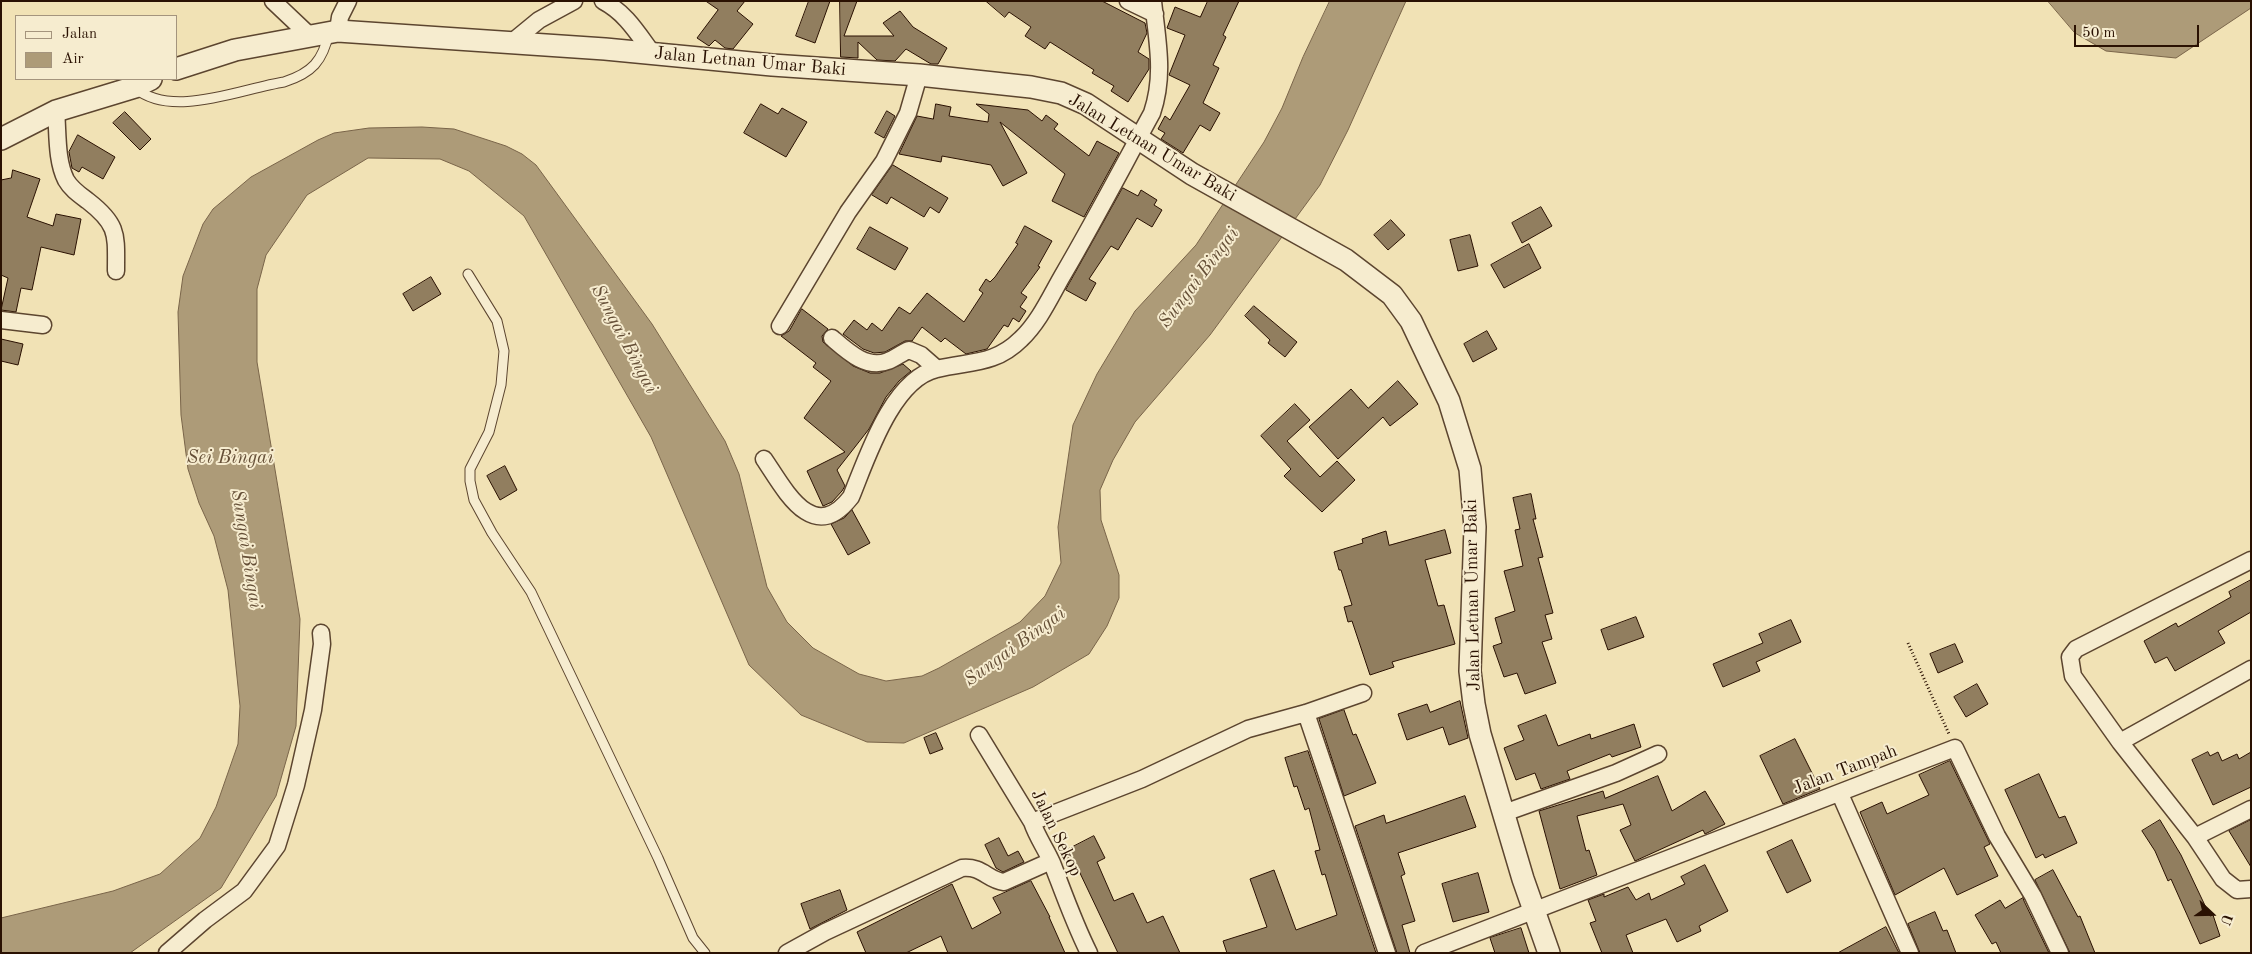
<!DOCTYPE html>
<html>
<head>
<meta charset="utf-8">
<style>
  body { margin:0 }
  #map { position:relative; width:2252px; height:954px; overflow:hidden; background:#f1e2b5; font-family:"Old Standard TT",serif }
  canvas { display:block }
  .frame { position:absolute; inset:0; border:2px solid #2a1102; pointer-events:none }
  .legend { position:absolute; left:15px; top:15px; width:162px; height:65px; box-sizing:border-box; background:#f6eccf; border:1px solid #a4947d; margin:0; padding:6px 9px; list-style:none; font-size:15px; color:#2a1102 }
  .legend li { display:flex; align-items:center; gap:10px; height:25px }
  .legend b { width:25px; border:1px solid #a4947d }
  .north { position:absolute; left:2187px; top:889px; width:50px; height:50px; -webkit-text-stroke:4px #f6eccf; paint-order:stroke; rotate:111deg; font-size:14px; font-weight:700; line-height:20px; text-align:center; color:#2a1102 }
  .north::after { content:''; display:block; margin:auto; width:18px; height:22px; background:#2a1102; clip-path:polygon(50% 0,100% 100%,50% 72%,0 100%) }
  .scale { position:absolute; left:2074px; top:25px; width:125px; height:22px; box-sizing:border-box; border:2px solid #2a1102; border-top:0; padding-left:6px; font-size:15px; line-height:18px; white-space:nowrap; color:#2a1102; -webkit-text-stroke:4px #f6eccf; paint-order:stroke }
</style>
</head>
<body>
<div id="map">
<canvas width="2252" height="954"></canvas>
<div class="frame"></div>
<ul class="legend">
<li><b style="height:6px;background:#f6eccf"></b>Jalan</li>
<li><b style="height:14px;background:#ad9b78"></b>Air</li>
</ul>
<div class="north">U</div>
<div class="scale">50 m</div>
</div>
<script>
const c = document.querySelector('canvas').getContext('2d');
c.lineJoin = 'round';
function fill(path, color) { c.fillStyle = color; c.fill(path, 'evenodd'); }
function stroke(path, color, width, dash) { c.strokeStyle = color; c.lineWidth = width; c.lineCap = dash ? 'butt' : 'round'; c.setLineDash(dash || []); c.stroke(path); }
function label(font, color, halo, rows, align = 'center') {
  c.font = font + ' "Old Standard TT",serif'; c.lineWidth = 4; c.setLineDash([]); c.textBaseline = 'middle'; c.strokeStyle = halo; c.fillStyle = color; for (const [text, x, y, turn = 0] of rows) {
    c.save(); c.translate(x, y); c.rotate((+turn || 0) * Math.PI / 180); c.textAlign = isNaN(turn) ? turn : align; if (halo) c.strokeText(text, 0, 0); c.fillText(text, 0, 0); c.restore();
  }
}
const water = new Path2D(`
  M1330,1H1406L1348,130L1320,185L1210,335L1135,422L1113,460L1100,490L1101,520L1119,575V598L1107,626L1089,654L1033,687L904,743L867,742L801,715L749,665L651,437L524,216L469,171L440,159L368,158L307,195L266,255L257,289V362L300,619L296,726L276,796L221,888L130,953H1V918L113,891L160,874L200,838L216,807L238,744L240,706L228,590L214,536L199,503L188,469L181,415L178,312L183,276L203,224L213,209L251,177L318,140L334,133L369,128L422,127L454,129L506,146L522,154L536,165L652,324L725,441L739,474L767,587L787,622L813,648L859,674L886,681L922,676L939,668L1020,622L1045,596L1061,563L1058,527L1073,425L1097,374L1135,311L1196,245L1264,142L1282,108L1303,57Z
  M2048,1H2251V8L2176,58L2106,51L2075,33Z`);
fill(water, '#ad9b78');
stroke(water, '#796449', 1);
const building = new Path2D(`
  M706,1H745L737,11L753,24L733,49L725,48L715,40L709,46L697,38L718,10Z
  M809,1H830L815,43L796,36Z
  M840,1H857L844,36H894L883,23L900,11L913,27L947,48L938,64H931L906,49L895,61L877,60L858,42V58L841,57Z
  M986,1H1102L1145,23L1147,33L1138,52L1149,59V69L1128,102L1111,91L1114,86L1092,73L1094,70L1050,42L1045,49L1025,36L1031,27L1009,12L1005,17Z
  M1208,1H1239L1223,35L1226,37L1213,65L1219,68L1203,103L1220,113L1210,131L1200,125L1183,153L1161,139L1165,133L1158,129L1165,116L1170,120L1190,85L1169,75L1185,35L1167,28L1175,7L1200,17Z
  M761,104L778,114L782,108L807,122L786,157L744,133Z
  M936,104L951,107L949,116L988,122L989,114L976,104L1028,110L1042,121L1046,115L1058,124L1054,129L1089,156L1097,141L1119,153L1084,217L1052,201L1065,174L1000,122L1027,173L1003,186L991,165L942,156L941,162L899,154L917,116L933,119Z
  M887,111L895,116L884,138L875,133Z
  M125,112L151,139L140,150L113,123Z
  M78,135L115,157L103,179L82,167L79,172L72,168L69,152Z
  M893,165L948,198L939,213L930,207L924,217L891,197L887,204L872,195Z
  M13,170L40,179L27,217L53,226L56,214L81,219L74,255L41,247L32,290L21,288L16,312L1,310L8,278L1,275V180L11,178Z
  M1123,188L1138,196L1141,190L1157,200L1154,205L1162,210L1152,227L1137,218L1118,250L1111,246L1089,279L1096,283L1086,301L1066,290Z
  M1541,207L1552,226L1522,243L1512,223Z
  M1391,220L1405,235L1388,250L1374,235Z
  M1025,226L1052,241L1038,266L1040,267L1021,293L1027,297L1020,307L1026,311L1019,322L1013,318L1008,327L1004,325L987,349L966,354L945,338L941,342L922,327L912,341H905L885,352L874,353L863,349L843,334L854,320L867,330L872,323L882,331L899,307L910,314L927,293L964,322L983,293L979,290L986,279L990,282L995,277L1018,244L1016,243Z
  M870,227L908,248L895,270L857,249Z
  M1470,235L1478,266L1458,271L1450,240Z
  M1529,244L1541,268L1504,288L1491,265Z
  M431,277L441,294L413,311L403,294Z
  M1254,306L1297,342L1285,357L1268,343L1270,340L1245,316Z
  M802,309L828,329L822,336L823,342L853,366L870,373H880L903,364L911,371L899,381L886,397L869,429L837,470L845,486L842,491L832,502L823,506L807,471L845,452L804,418L831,381L813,367L816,363L781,336L789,331Z
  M1487,331L1497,349L1473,362L1464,344Z
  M1,339L23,344L18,365L1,361Z
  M1398,381L1418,404L1390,426L1383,417L1338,459L1309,427L1351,389L1368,408Z
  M1295,404L1310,420L1287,441L1320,477L1337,461L1355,480L1322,512L1284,476L1291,469L1261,436Z
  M505,466L517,490L500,500L487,476Z
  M1531,494L1536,519H1533L1543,557L1538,558L1553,613L1545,615L1552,639L1542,642L1556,683L1525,694L1517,673L1504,677L1493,646L1502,643L1495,618L1515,611L1504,571L1523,566L1515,530L1520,529L1513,498Z
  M852,510L870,543L848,555L831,524L844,518Z
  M1445,530L1451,553L1425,560L1438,606L1444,605L1455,644L1392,662L1394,667L1370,675L1352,621L1348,622L1344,607L1352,605L1341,570H1339L1334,552L1363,543L1362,539L1386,531L1389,545Z
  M2251,580V612L2218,631L2225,643L2175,671L2167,657L2155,663L2144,641L2176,623L2178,627L2231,597L2229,592Z
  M1636,617L1644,637L1608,650L1601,630Z
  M1791,620L1801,642L1756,662L1760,671L1723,687L1713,664L1763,643L1759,634Z
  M1955,644L1963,662L1938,673L1930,654Z
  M1977,684L1988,704L1966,717L1954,697Z
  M1460,701L1468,738L1449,745L1443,727L1407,740L1398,714L1427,704L1430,712Z
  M1344,710L1353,735L1356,734L1376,783L1344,796L1319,719Z
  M1546,715L1558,746L1590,734L1591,739L1634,724L1641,747L1612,757L1610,754L1567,771L1570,779L1541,789L1535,773L1516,780L1504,748L1524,740L1518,726Z
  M936,733L943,749L930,754L924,738Z
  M1795,739L1820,789L1783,804L1760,756Z
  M1308,751L1376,953H1227L1223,941L1267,927L1250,879L1274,870L1296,930L1337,915L1325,874L1322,875L1315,851L1320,850L1309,808L1305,810L1297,786L1294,787L1285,758Z
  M2208,752L2210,756L2218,752L2222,761L2237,754L2239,759L2251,752V787L2213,805L2192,760Z
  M1950,761L1990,844L1984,847L1998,876L1957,895L1944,868L1895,895L1860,812L1882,802L1887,814L1929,795L1919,775Z
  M2039,774L2059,818L2065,816L2077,843L2045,858L2043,854L2036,858L2005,790Z
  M1658,776L1672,811L1705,791L1725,824L1705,834L1703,830L1635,861L1620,830L1631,825L1623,804L1577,816L1586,851L1589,850L1597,875L1560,889L1539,811L1603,791L1605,798Z
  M1465,796L1476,827L1398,853L1405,874L1401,876L1415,921L1402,925L1410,953H1397L1355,826L1384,815L1386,823Z
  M2160,820L2181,855L2210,916L2213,915L2220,936L2200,944L2171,879L2168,881L2155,851L2142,831Z
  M2251,820V867L2229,831Z
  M1094,836L1105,858L1097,862L1114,901L1133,893L1147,923L1163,916L1180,953H1118L1079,871L1073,874L1063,852Z
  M999,838L1008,856L1018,851L1024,862L1003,872L996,868L985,845Z
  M1792,840L1811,881L1787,893L1767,852Z
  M1705,865L1728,911L1699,926L1701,931L1677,942L1666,919L1626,935L1633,953H1602L1590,923L1596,921L1588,900L1604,894V897L1628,887L1636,900L1649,893L1651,900L1685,884L1681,877Z
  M2053,870L2078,917L2080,916L2095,953H2070L2035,880Z
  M1478,873L1489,912L1453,922L1442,884Z
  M1031,881L1050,917H1049L1065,953H948L941,936L906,953H866L857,932L952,884L972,929L1001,913L993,898Z
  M840,890L847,910L810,929L801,904Z
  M2023,898L2024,901L2049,953H2001L1996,942L1992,944L1975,915L2000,900L2005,908Z
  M1935,912L1943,931L1947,930L1956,953H1920L1908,924Z
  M1886,927L1899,953H1838Z
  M1521,928L1529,953H1495L1490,938Z`);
fill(building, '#917e5f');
stroke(building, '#2a1102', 1);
const service = new Path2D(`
  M135,88C172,119 240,89 284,82C312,73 323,61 329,32
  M468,274L497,321L504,351L501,385L489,432L470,469V481L474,500L492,533L531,592L658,858L693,938L705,953`);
const minor = new Path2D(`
  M273,1L311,37
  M603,1C626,13 638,34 653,54
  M1128,1L1155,14
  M338,31L340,17L348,1
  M511,43L539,20L574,1
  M56,111C58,133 56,160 66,180C71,189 80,195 88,201C119,225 116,235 116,271
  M1,320L43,325
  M780,326L848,212L884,161L908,113L919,75
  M832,338C847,351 867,370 888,361C896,358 901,353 909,350L921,355L937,369
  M764,459C785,490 813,546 851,497C867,458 892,379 937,369C970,361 995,365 1021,339C1040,321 1051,295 1064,273C1095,220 1123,166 1152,113C1165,75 1157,40 1153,1
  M2251,560L2076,649L2070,657L2073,676L2120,742L2195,837L2223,879L2237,890L2251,889
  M1306,713L1387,953
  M979,735L1032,822C1037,837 1046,849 1052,863C1064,894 1074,923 1089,953
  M2120,742L2251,669
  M1840,794L1910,953
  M1504,813L1616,773L1658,754
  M1032,822L1142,779L1248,729L1306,713L1363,693
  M2195,837L2251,809
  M167,953L205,920L244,891L277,846L296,785L313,710L322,644L321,633
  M787,953L825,932L962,868C983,866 987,880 1004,882L1051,861
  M1424,953L1955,748L1997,836L2033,896L2060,953`);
const tertiary = new Path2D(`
  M176,69L235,50L338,31L605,49L772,65L919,75L1031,87L1061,93L1086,104L1192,174L1346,260L1392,295L1411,321L1449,401L1470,469L1475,527L1470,671L1474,704L1480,734L1523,879L1549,953
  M1,139L56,111L135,87L151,79`);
stroke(service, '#5c452f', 11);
stroke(minor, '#5c452f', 19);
stroke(tertiary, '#5c452f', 24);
stroke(new Path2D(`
  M1908,643L1949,734`), '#2a1102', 3, [1, 2.5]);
stroke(service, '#f6eccf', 9);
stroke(minor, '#f6eccf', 16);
stroke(tertiary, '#f6eccf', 21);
label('18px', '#2a1102', '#f6eccf', [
  ["Jalan Letnan Umar Baki",750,62,5],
  ["Jalan Letnan Umar Baki",1152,148,31],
  ["Jalan Letnan Umar Baki",1473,595,-91],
  ["Jalan Tampah",1845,770,-21],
  ["Jalan Sekop",1056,833,64]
]);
label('italic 19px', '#654f37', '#f6eccf', [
  ["Sungai Bingai",1199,278,-53],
  ["Sungai Bingai",624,339,62],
  ["Sei Bingai",230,458],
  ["Sungai Bingai",246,549,81],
  ["Sungai Bingai",1015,647,-36]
]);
</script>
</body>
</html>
